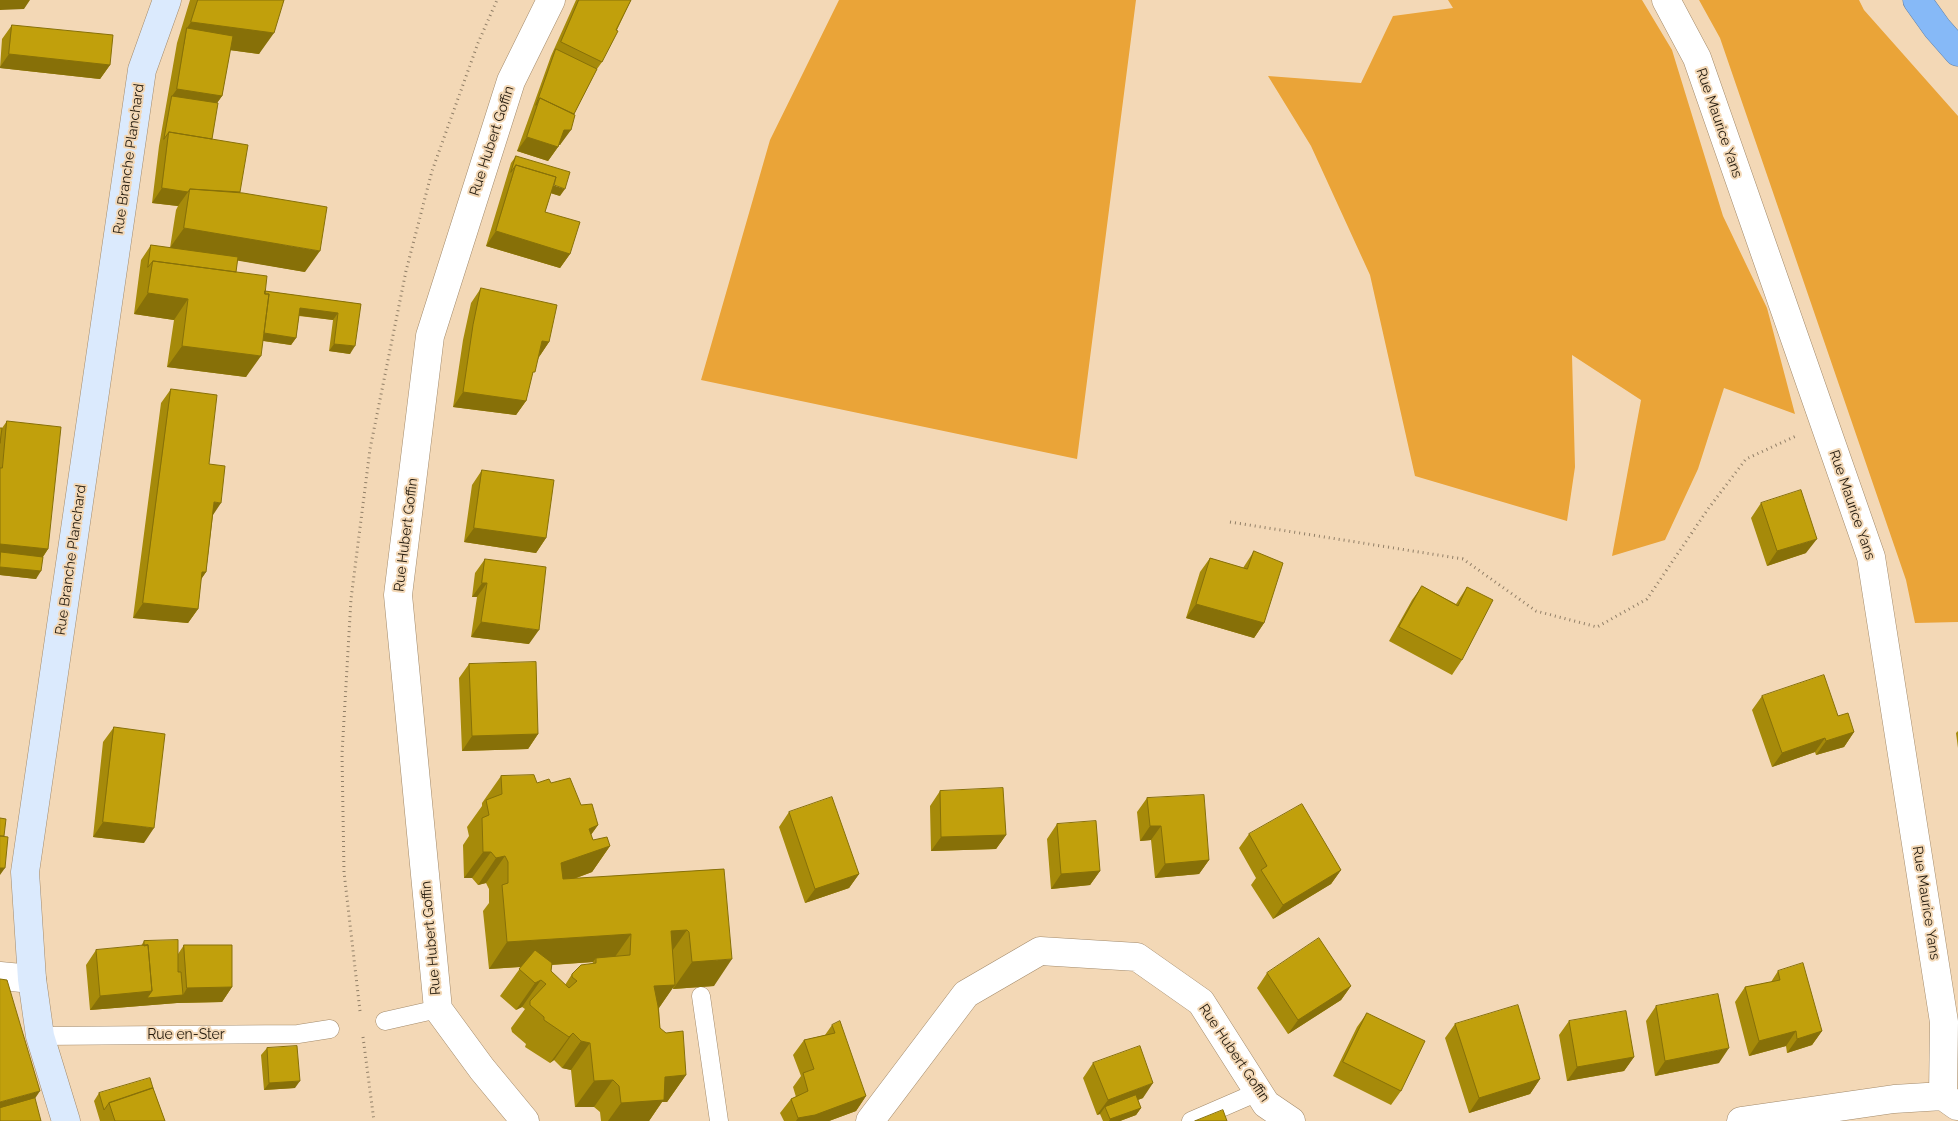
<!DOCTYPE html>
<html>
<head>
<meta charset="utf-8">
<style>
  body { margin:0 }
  canvas { display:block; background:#f3d8b6 }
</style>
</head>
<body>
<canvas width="1958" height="1121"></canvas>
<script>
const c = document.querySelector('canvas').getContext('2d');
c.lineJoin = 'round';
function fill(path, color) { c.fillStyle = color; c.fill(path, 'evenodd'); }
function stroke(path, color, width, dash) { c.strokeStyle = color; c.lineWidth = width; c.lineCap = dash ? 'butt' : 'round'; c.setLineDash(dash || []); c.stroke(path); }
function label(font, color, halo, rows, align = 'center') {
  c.font = font + ' Raleway,sans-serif'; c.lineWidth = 4; c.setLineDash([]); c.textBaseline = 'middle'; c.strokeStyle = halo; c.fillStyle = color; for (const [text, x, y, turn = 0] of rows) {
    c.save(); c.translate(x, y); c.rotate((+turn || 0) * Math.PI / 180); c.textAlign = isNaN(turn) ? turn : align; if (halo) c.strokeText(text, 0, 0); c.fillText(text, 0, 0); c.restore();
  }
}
fill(new Path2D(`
  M839,0H1136L1077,459L701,380L770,140Z
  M1448,0H1642L1672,50L1723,216L1767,308L1795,414L1724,388L1698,469L1665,540L1612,556L1641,400L1572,355L1575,467L1567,521L1415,476L1370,275L1311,146L1268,76L1361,83L1393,16L1453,8Z
  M1699,0H1859L1864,10L1958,116V622L1915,623L1906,580L1720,38Z`), '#eaa438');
const lane = new Path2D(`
  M701,996L719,1121
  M385,1021L438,1009
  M40,1036L298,1034L330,1029
  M1191,1121L1258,1092`);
const street = new Path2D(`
  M1666,0L1697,58L1871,557L1944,1022L1943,1096
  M0,976L32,979
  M525,1121L482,1069L438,1009L398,595L430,336L511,81L551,0
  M870,1121L966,994L1040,951L1137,957L1201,1002L1266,1104L1291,1121
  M1741,1121L1894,1099L1943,1096L1957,1106`);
const secondary = new Path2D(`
  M66,1121L40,1036L32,979L25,872L142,70L167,0`);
const highway = new Path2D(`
  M1917,0L1937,28L1958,52`);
stroke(lane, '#a38a6a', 19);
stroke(street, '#a38a6a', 29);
stroke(secondary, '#a38a6a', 29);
stroke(highway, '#6381a5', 29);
stroke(new Path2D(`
  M1230,522L1463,559L1536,611L1597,627L1647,599L1708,509L1746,459L1796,436
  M360,1011L344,872L342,754L351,599L370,449L406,271L432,171L478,43L497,0
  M363,1037L374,1121`), '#917f67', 3, [1, 4]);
stroke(lane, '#fff', 18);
stroke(street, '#fff', 28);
stroke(secondary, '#dbeafd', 28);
stroke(highway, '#86b9f7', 28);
fill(new Path2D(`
  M190,0H284L259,54L230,50L222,96L217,103L212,139L240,192L305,272L237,260L236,272L265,291L361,304L350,354L329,351L333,320L299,316L296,338L291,345L263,341L246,377L167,367L174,320L134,314L141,260L151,245L170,248L176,210L178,206L152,203L159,146L177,43Z
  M576,0H631L602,62L597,69L574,114L560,145L559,144L558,147L548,161L517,151L551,56Z
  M12,25L110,65L100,79L0,68L2,39Z
  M516,156L560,196L551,193L545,212L570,254L560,268L486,246L511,163Z
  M481,288L549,342L539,357L531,378L526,401L516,415L453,407L463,340L471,303Z
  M171,389L209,464L213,515L206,572L201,579L198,609L188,623L133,618L161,403Z
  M7,421L48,549L43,557L36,579L0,575V428H2Z
  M482,470L546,538L536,553L464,542L472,485Z
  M1761,503L1806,553L1767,566L1751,518Z
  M1254,551L1264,623L1254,638L1186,618L1200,572L1210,558L1243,568Z
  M485,559L529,644L471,637L477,597H472L475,573Z
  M1422,586L1456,604L1467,587L1462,660L1452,675L1389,641L1412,600Z
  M469,664L538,734L528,749L462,751L459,678Z
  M1762,696L1838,716L1854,732L1844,747L1816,755L1815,752L1772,767L1752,710Z
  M114,727L144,843L93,837L103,742Z
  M1958,731V748L1956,733Z
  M501,776L537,783H551L581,805L598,825L591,835L593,840L610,846L592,872L574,879L724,869L714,986L673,989V987L659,1008L660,1028L686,1075L667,1102H662L649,1121H601L600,1112L594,1107H575L571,1070L562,1068L554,1060L550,1063L525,1047L526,1044L512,1032L511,1028L525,1009L522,1007L516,1010L500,996L521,967L489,969L483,911L489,903V889L486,883L478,885L472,878H464L463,845L469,836L467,827L482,806V803ZM593,962L592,964L572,974L565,985L551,971L552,965Z
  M940,791L1006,835L996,849L931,851L930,806Z
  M1147,798L1209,860L1199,874L1155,878L1151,840L1140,841L1137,812Z
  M789,812L859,874L849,888L805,903L779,827Z
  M1057,824L1100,871L1090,885L1051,889L1047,839Z
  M1249,834L1341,870L1331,884L1273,919L1251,885L1256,878L1239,848Z
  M144,941L178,954L184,945L232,987L222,1002L177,1003L90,1010L86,965L96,950L141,946Z
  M1778,971L1822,1031L1812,1045L1787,1053L1786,1046L1749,1056L1735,1002L1745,987L1771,982Z
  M1267,973L1351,986L1341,1000L1288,1034L1257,988Z
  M1656,1006L1719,1063L1655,1076L1646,1021Z
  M1367,1013L1401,1091L1391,1105L1333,1076L1357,1027Z
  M1569,1021L1634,1057L1624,1071L1567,1081L1559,1035Z
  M1455,1024L1540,1079L1530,1094L1469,1113L1445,1038Z
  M832,1025L866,1096L856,1111L829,1121H784L780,1113L791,1099L796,1097L793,1087L801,1076L793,1055L804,1040L825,1035Z
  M267,1048L295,1088L264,1090L261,1055Z
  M1093,1063L1143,1098L1138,1100L1141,1108L1136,1115L1120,1121H1103L1100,1114L1097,1115L1083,1078Z
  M153,1088L165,1121H100L94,1101L99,1093Z`), '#a68a0a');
fill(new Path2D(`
  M0,0H30L24,9L0,10Z
  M191,22L274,33L259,54L184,44L187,28Z
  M9,54L110,65L100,79L0,68V67Z
  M177,89L222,96L212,110L172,96Z
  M564,130H571L560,145L554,144Z
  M527,137L558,147L548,161L517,151Z
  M514,173L565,189L560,196L511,181Z
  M162,188L188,192L178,206L152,203Z
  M184,228L320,251L305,272L169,249Z
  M496,231L570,254L560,268L486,246Z
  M148,293L188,299L174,320L134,314Z
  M300,308L338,313L333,320L295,315Z
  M256,332L296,338L291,345L251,339Z
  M542,341L549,342L539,357Z
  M334,344L355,346L350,354L329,351Z
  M182,346L261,356L246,377L167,367Z
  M463,392L526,401L516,415L453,407Z
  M214,502L221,503L211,518Z
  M474,528L546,538L536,553L464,542Z
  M1817,539L1806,553L1767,566L1777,551Z
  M0,544L48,549L38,564L1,552L0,553Z
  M0,567L41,571L36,579L0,575Z
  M202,572H206L196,587Z
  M482,583H487L477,597H472Z
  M143,603L198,609L188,623L133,618Z
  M1196,604L1264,623L1254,638L1186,618Z
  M481,622L539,630L529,644L471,637Z
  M1854,732L1844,747L1816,755L1826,741Z
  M538,734L528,749L462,751L472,736Z
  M1825,738L1815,752L1772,767L1782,753Z
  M103,822L154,828L144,843L93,837Z
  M598,825L579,851L589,829Z
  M1150,826H1161L1151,840L1140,841Z
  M1006,835L996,849L931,851L941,837Z
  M610,846L592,872L543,890L561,863Z
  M483,852H491L472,878H464Z
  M505,856L486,883L478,885L496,858Z
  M1209,860L1199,874L1155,878L1165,864Z
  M0,868H5L0,875Z
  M1341,870L1331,884L1273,919L1283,905Z
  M1100,871L1090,885L1051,889L1061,874Z
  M859,874L849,888L805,903L815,889Z
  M687,930L668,957L671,931Z
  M631,934L612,961L596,958L593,962L489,969L507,942Z
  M732,959L714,986L673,989L692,962Z
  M541,980L522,1007L516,1010L535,983Z
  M675,985L656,1012L654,986Z
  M1351,986L1341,1000L1288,1034L1298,1020Z
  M232,987L222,1002L177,1003L90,1010L100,996L152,991L183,995L187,988Z
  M1796,1031L1786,1046L1749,1056L1759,1041Z
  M1822,1031L1812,1045L1787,1053L1797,1039Z
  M573,1033L554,1060L550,1063L569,1037Z
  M581,1041L590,1043L571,1070L562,1068Z
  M1729,1048L1719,1063L1655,1076L1665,1061Z
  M1634,1057L1624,1071L1567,1081L1577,1067Z
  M686,1075L667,1102H662L649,1121H608L621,1103L665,1077Z
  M1540,1079L1530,1094L1469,1113L1479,1098Z
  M613,1080L594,1107H575L594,1081Z
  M300,1081L295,1088L264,1090L269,1083Z
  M1153,1083L1143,1098L1107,1111L1105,1107L1100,1114L1097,1115L1108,1100Z
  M40,1091L30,1106L0,1114V1102Z
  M866,1096L856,1111L829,1121H796L798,1118Z
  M1141,1108L1136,1115L1120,1121H1109L1110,1119Z`), '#877008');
const building = new Path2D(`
  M198,0H284L274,33L191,22Z
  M579,0H631L616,30L618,31L602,62L561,42Z
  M12,25L113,35L110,65L9,54Z
  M187,28L233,36L222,96L177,89Z
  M556,49L597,69L574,114L540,98L536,105Z
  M172,96L218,103L212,139L169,132L164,139Z
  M540,98L575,115L571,130H564L558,147L527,137Z
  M169,132L248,145L240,192L190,189L188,192L162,188Z
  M516,156L570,172L565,189L554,185L556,177L516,165L511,172Z
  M516,165L556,177L545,212L580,222L570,254L496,231Z
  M190,189L243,193L327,207L320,251L184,228Z
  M151,245L238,257L236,272L153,261L148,267Z
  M153,261L267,276L265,294H269L261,356L182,346L188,299L148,293Z
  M481,288L557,305L549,342L542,341L535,372H533L526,401L463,392L473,325Z
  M265,291L361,304L355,346L334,344L338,313L300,308L296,338L264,333L269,294H265Z
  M171,389L217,395L209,464L225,466L221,503L214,502L206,572H202L198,609L143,603Z
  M7,421L61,427L48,549L0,544V468H2Z
  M0,428H2L0,443Z
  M482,470L554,480L546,538L474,528Z
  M1801,490L1817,539L1777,551L1761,503Z
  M1254,551L1283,563L1264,623L1196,604L1210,558L1247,569Z
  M1,552L43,557L41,571L0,567Z
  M485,559L546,567L539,630L481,622L487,583H482Z
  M1422,586L1458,606L1467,587L1493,600L1462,660L1399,627Z
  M536,662L538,734L472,736L469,664Z
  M1824,675L1838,716L1848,713L1854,732L1826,741L1825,738L1782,753L1762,696Z
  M114,727L165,734L154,828L103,822Z
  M534,775L537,783L549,779L551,783L570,778L581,805L592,804L598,825L589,829L593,840L607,837L610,846L561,863L563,879L724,869L732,959L692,962L689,932L687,930L671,931L675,985L654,986L658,1006L660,1028L666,1033L683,1031L686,1075L665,1077L664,1100L621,1103L619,1086L613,1080L594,1081L590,1043L581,1041L573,1033L569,1037L544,1020V1017L530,1005V1001L546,984L541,980L535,983L519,969L535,950L552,963L551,971L569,988L577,981L572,977V974L581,965L596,963V958L630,955L631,934L507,942L502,885L508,883V862L505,856L496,858L491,852H483L482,818L489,815L486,800L502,794L501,776Z
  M1003,788L1006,835L941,837L940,791Z
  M1204,795L1209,860L1165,864L1161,826H1150L1147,798Z
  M832,797L859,874L815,889L789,812Z
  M1302,804L1341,870L1283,905L1261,870L1267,866L1249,834Z
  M0,818L6,819L4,836H0Z
  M1096,821L1100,871L1061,874L1057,824Z
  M0,836L8,837L5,868H0Z
  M1319,938L1351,986L1298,1020L1267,973Z
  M178,940V972H181L183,995L147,998L152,991L148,945L144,946V941Z
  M148,945L152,991L100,996L96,950Z
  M184,945H232V987L187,988Z
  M1803,963L1822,1031L1797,1039L1796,1031L1759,1041L1745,987L1780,980L1778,971Z
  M0,979L7,980L40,1091L0,1102Z
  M1718,994L1729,1048L1665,1061L1656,1006Z
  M1518,1005L1540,1079L1479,1098L1455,1024Z
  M1626,1011L1634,1057L1577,1067L1569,1021Z
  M1367,1013L1425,1041L1401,1091L1343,1062Z
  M840,1021L866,1096L815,1115L798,1118L791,1099L808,1091L803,1073L814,1069L804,1040L835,1033L832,1025Z
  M297,1046L300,1081L269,1083L267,1048Z
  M1140,1046L1153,1083L1108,1100L1093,1063Z
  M150,1078L153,1088L109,1103L104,1110L99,1093Z
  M153,1088L165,1121H115L109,1103Z
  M1136,1095L1141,1108L1110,1119L1105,1107Z
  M35,1098L41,1121H0V1108Z
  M1223,1110L1227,1121H1195Z`);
fill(building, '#c1a00c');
stroke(building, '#877008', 1);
label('14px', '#231a0d', '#f3d8b6', [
  ["Rue Maurice Yans",1719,123,71],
  ["Rue Hubert Goffin",492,141,-72],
  ["Rue Branche Planchard",129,159,-82],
  ["Rue Maurice Yans",1852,505,71],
  ["Rue Hubert Goffin",406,535,-83],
  ["Rue Branche Planchard",71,560,-82],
  ["Rue Maurice Yans",1926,903,81],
  ["Rue Hubert Goffin",431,938,-95],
  ["Rue en-Ster",186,1035],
  ["Rue Hubert Goffin",1234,1053,56]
]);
</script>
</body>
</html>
